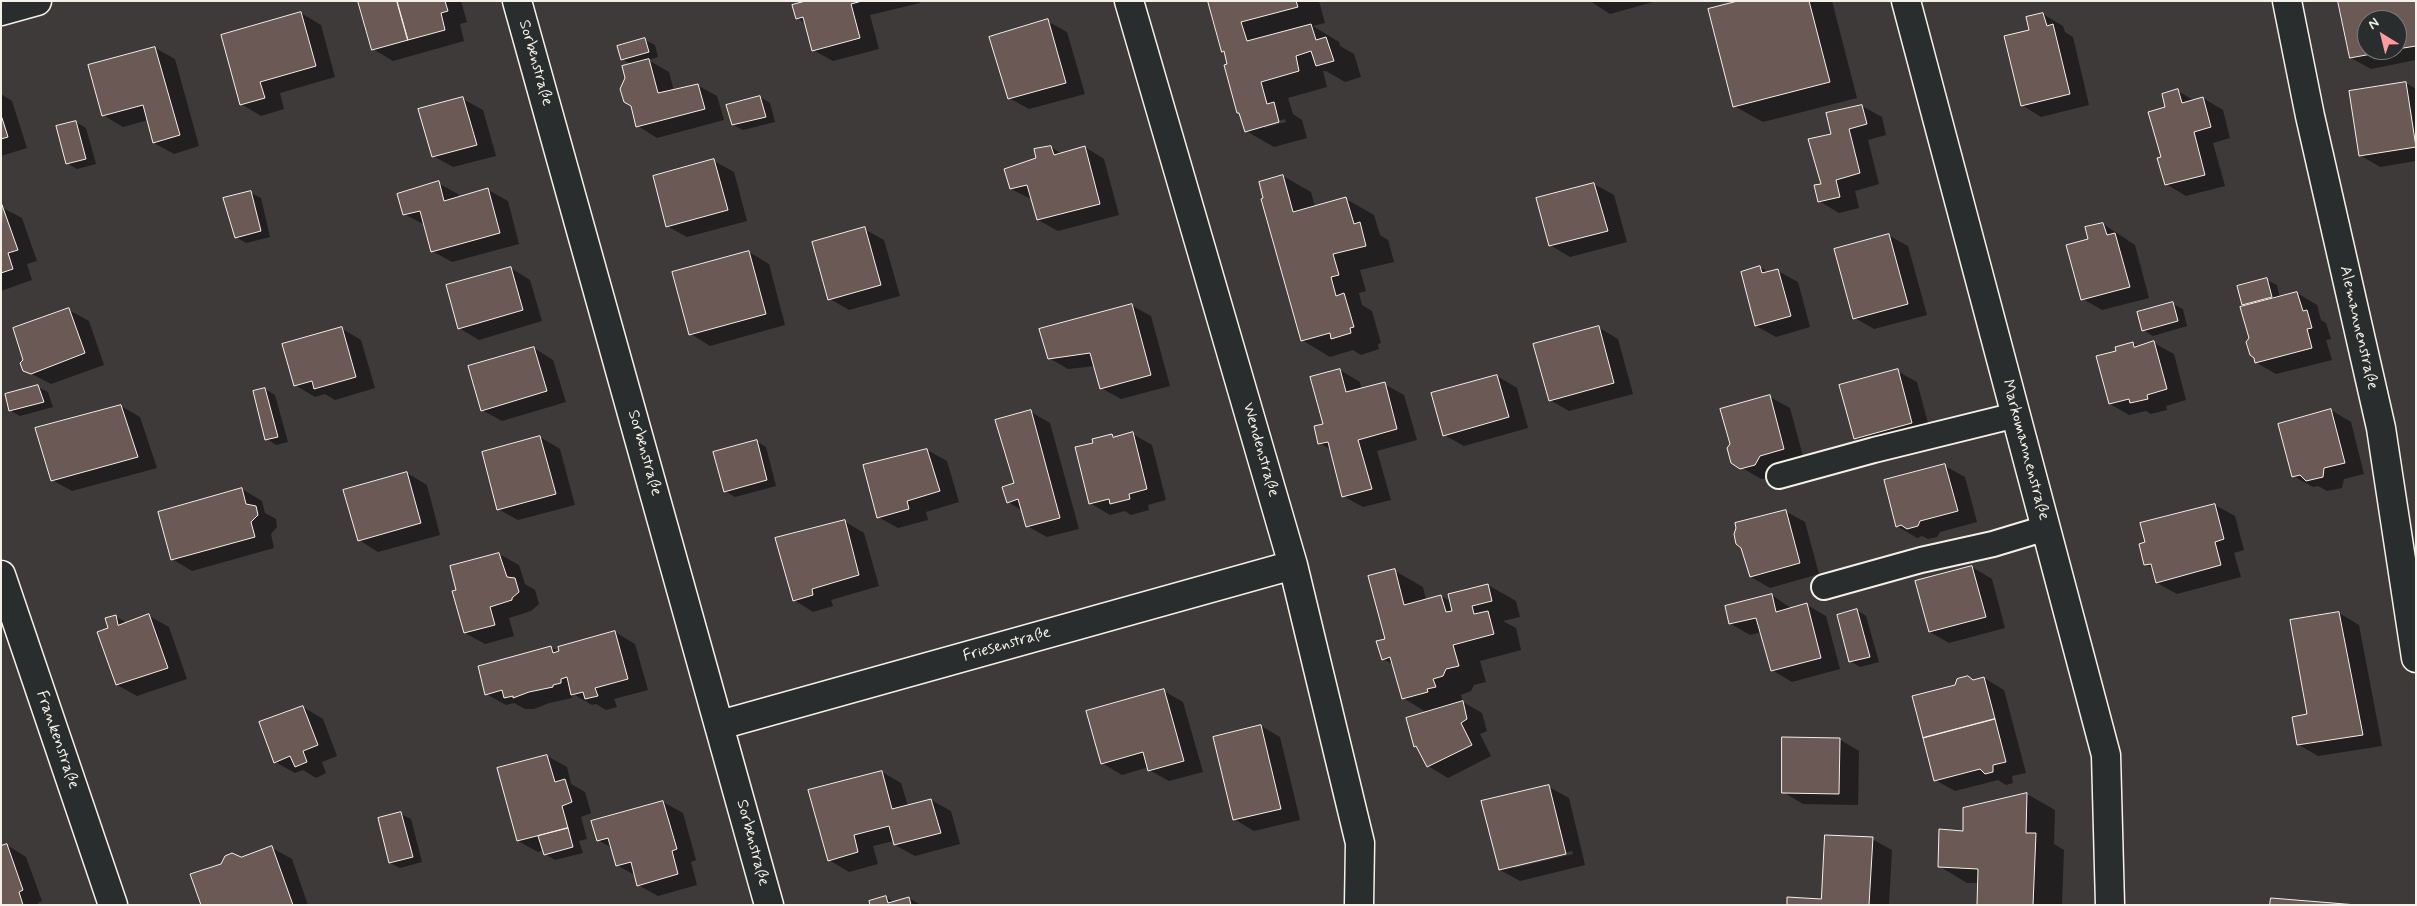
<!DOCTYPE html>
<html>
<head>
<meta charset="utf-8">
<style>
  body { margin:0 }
  #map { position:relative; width:2417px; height:906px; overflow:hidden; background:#3e3a3a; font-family:Mynerve,sans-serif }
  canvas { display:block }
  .frame { position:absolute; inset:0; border:2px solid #f4f1e8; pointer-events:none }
  .north { position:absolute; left:2357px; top:10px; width:50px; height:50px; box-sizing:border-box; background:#2a2d2e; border:1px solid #7b7b78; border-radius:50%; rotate:324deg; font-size:14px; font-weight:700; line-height:20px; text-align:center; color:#f4f1e8 }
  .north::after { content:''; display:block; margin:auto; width:18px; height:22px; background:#ff9aa2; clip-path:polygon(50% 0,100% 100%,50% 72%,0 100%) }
</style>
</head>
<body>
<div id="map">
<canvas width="2417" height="906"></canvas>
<div class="frame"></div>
<div class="north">N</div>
</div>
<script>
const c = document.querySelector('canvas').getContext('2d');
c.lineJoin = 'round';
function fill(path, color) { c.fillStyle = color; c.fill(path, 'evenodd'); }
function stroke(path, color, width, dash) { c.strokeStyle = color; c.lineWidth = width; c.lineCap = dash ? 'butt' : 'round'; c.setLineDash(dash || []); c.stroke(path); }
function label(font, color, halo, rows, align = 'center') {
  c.font = font + ' Mynerve,sans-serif'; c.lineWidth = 4.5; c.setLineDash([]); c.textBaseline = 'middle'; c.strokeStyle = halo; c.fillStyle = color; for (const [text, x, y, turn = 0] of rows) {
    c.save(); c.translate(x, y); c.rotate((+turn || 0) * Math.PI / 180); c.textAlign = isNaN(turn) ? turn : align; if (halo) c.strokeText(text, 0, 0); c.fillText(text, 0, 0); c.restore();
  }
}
fill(new Path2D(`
  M360,1H461L467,22L460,24L464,41L393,61L373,49Z
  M811,1H919L920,3L870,15L879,49L833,61L813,50L806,24L797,18Z
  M1209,1H1319L1325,23L1313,26L1339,42L1340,46L1354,54L1361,77L1345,82L1326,71H1323L1327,87L1288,98L1293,114L1302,120L1307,138L1274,147L1246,131L1226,53L1223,52ZM1285,119L1286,122L1264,128V125Z
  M1590,1H1657L1610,14Z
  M1743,1H1832L1857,98L1763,122L1734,106Z
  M2340,1H2416V60L2371,69L2351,58ZM2367,20H2397V50H2367Z
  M301,13L321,25L335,77L280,93L284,109L261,116L241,104Z
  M2043,14L2063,26L2065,32L2073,37L2089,105L2041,117L2022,105L2031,31Z
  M1047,21L1067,32L1085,94L1029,109L1009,98Z
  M645,40L655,45L658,57L648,60L669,72L674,91L697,85L717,96L724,120L657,138L638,126L633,65L622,59Z
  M155,48L175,59L199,146L174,154L154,143L148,120L123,127L103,115Z
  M2406,83L2416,89V161L2380,167L2360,155Z
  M2178,91L2195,101L2203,98L2223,110L2230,138L2213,143L2225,186L2186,196L2166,184V108Z
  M1,94L12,101L27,148L1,156Z
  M760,97L770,103L775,122L743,130L733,125Z
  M463,99L483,110L496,156L453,167L433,156Z
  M1862,106L1882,117L1886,135L1868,140L1879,184L1855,191L1859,208L1839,213L1819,201L1833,134Z
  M76,122L86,128L96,164L77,169L67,163Z
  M1051,147L1062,154L1085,147L1104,159L1119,215L1058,231L1038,220L1033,200L1011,189Z
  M714,161L734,172L747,221L687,237L667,226Z
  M1283,176L1311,192L1315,207L1346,199L1374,215L1380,235L1388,240L1394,262L1360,270L1366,291L1359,293L1362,305L1372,311L1381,343L1378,344L1379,349L1361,355L1353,350L1330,357L1302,340Z
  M438,183L458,194L459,198L488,190L508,201L519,244L452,262L432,251L425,225L404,214Z
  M1594,184L1614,195L1627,242L1570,257L1550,245Z
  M251,193L261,198L270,237L246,243L236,237Z
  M1,207L22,218L37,261L27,264L32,280L1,291Z
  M2103,224L2135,245L2149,298L2102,310L2083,299L2090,240Z
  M864,229L884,240L900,296L849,310L830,299Z
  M1888,235L1908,246L1927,315L1874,329L1855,318Z
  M749,252L769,264L785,325L710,346L691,334Z
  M1760,267L1770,273L1778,271L1798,282L1810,327L1776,337L1756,326Z
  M511,268L530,280L542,321L479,340L459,328Z
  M2267,280L2277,285L2280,298L2297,293L2317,305L2321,320L2326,323L2331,339L2326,340L2332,360L2276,374L2257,363L2250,338L2247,306L2243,304Z
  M2173,304L2183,309L2187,326L2153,336L2143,330Z
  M1131,305L1151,316L1170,386L1121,399L1101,388L1095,366L1068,369L1049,358Z
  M69,310L89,321L104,365L51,384L24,370Z
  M1598,327L1618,339L1633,394L1569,411L1550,400Z
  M341,328L361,340L375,388L335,400L325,394L315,397L295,385Z
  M2133,343L2139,347L2154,343L2174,354L2186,400L2166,406L2167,410L2151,414L2146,411L2129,415L2110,404L2118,352Z
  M534,348L553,360L566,402L502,421L482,410Z
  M1340,370L1360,382L1361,389L1384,384L1404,395L1417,440L1377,451L1391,500L1363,507L1343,496L1331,450L1320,443Z
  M1897,371L1917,382L1931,434L1875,449L1855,438Z
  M1497,376L1517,388L1528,428L1464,446L1444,435Z
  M38,387L48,392L53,407L20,416L11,411L6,395Z
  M265,389L275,395L288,442L276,445L267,439Z
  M1770,397L1790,408L1804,460L1775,476L1761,479L1732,462Z
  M121,406L140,417L157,468L72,491L52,480Z
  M2331,410L2351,422L2364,474L2344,479L2342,488L2327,491L2318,486L2313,487L2293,476Z
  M1031,412L1050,423L1079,529L1047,537L1027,526L1023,511L1008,502L1015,484Z
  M1133,434L1152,445L1166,500L1148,505L1149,510L1131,515L1125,511L1110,515L1090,503L1112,435L1116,438Z
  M540,437L560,449L575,505L518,520L498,509Z
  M756,441L766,447L776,486L735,497L725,491Z
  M927,450L947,461L959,502L926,512L928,520L898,528L878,517Z
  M1945,466L1965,477L1977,522L1940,532L1937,537L1928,539L1922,536L1917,538L1897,526Z
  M407,473L427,485L440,535L378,552L359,540Z
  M242,489L262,501L265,513L276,519L277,527L271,534L274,548L192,571L172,559Z
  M2215,505L2235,516L2244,550L2234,553L2241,577L2177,594L2157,583L2153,569L2145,564L2146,543Z
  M1785,511L1805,522L1819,574L1770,588L1751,577Z
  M844,521L864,533L879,586L831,600L833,606L813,612L794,600Z
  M499,554L519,565L525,584L535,590L539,604L531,611L509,618L514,636L485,644L465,633L458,591Z
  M1972,567L1992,579L2005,628L1949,643L1930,632Z
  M1395,571L1423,587L1426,600L1441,596L1452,602L1488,585L1516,601L1520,617L1503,621L1516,628L1521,650L1480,661L1486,682L1474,685L1471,691L1461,695L1463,702L1482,713L1487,731L1480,734L1491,756L1448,778L1428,766L1419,748L1415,746L1428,713L1403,698L1394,665L1383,659Z
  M1772,595L1792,609L1807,605L1826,616L1840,669L1792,682L1772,670L1762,632L1750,635L1731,624L1726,607Z
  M1857,610L1866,616L1879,662L1860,667L1850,661Z
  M2339,613L2359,625L2382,746L2318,756L2299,745Z
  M115,616L127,623L149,616L169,627L187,679L137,696L117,685L109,629Z
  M615,632L635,644L648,690L614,699L617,707L606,710L596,704L592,705L575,695L572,696V698L549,703L534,709H525L514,703L506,705L486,694L551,647L561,653Z
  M1984,678L2004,690L2026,773L2012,776L2013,783L2006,785L1998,780L1955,791L1935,780L1974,681Z
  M1164,691L1183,702L1203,772L1169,781L1149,770V767L1122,775L1102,763Z
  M303,707L323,719L337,756L322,762L326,773L316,778L303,770L295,773L275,762Z
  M1261,726L1280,737L1300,820L1254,831L1234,819Z
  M1839,739L1859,751L1858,805L1803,804L1783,792Z
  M547,756L567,767L571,784L585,792L591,813L581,817L587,839L579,841L583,853L555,860L545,854L544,850L538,852L518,841Z
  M882,772L901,783L908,806L931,800L951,811L960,844L915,856L895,845L894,841L873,846L878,864L849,872L829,860Z
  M1549,787L1569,798L1585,865L1520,881L1500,870ZM1572,851L1573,854L1514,868V865Z
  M2027,794L2055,810L2054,844L2064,850L2062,905H1978L1979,883H1967L1939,866L1964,832Z
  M663,802L683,813L696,860L691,862L697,885L658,896L638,885L636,876L617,865L612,848L598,840Z
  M401,814L411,819L422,862L400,868L390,863Z
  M1872,839L1892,850L1889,905H1788L1822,900Z
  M7,845L26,857L42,901L38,903V905H1Z
  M272,848L292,859L308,905H202L241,858Z
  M886,897L894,902L909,898L921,905H871Z`), '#0007');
const building = new Path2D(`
  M358,1H397L408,40L372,50Z
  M397,1H445L448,11L441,13L445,30L408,40Z
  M806,1H862L851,4L860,38L812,51L803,17L796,19L792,5Z
  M1208,1H1296L1298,7L1241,22L1247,41L1311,24L1316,40L1326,37L1334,61L1316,66L1311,51L1296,56L1299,71L1261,82L1267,104L1274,102L1279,122L1245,132L1239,113H1237L1224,65L1227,64L1224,51L1222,52Z
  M1738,1H1809L1830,82L1733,107L1708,9Z
  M2338,1H2416V46L2397,49V20H2367V50H2393L2350,58Z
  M301,12L316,66L260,82L265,98L240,105L221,35Z
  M2043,13L2047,26L2053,24L2070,94L2021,106L2004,36L2029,30L2026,17Z
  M1048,19L1066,83L1008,99L989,37Z
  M645,38L649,52L621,60L617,46Z
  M155,47L180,135L153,143L143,105L102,116L88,65Z
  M649,59L658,93L698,84L705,109L636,127L631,106L624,102L620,89L625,78L622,66Z
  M2406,82L2416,147L2359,156L2349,91Z
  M2178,89L2182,103L2203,97L2211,127L2194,132L2205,175L2165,185L2157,158L2161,157L2148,112L2165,107L2162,94Z
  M760,96L766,117L732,125L726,105Z
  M463,97L477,145L432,157L418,109Z
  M1862,105L1867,124L1849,129L1860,173L1836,180L1840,197L1818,202L1814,185L1821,184L1808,139L1831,134L1826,113Z
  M1,115L8,137L1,139Z
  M76,121L86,159L66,164L56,126Z
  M1051,146L1054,155L1085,146L1100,204L1037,220L1027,185L1010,189L1004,169L1036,158L1034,149Z
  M714,159L728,210L666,227L653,176Z
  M1283,175L1293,212L1346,197L1354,224L1360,222L1366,246L1333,254L1339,275L1331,277L1336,296L1344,293L1354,327L1350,328L1351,333L1331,339L1330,333L1301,341L1261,199L1263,198L1259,182Z
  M439,181L444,201L488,188L500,233L431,252L420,211L403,215L397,194Z
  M1594,183L1608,231L1549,246L1536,198Z
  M251,191L261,231L235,238L223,198Z
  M2,205L18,250L8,253L13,269L1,273Z
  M2103,223L2107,235L2115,233L2130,287L2081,300L2066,245L2088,239L2085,227Z
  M865,227L881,285L828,300L812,242Z
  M1889,234L1908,304L1853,319L1834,249Z
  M749,251L766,314L689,335L672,272Z
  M1760,266L1762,273L1778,269L1791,316L1755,326L1741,272Z
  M511,267L523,310L458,329L446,285Z
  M2267,278L2272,297L2242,305L2237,286Z
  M2297,292L2303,311L2307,310L2312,328L2307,329L2312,348L2255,363L2254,358L2250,355L2246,342L2249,338L2240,307Z
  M2173,302L2178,321L2142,331L2137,312Z
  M1132,304L1151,375L1100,389L1090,353L1048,359L1039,329Z
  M69,308L85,353L31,374L23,371L20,363L23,360L13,328Z
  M1599,326L1614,383L1549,401L1533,344Z
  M342,327L356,377L314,389L312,381L294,386L282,344Z
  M2154,341L2167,389L2147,395L2148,399L2130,403L2129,399L2109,404L2096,356L2116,351L2115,347L2133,342L2134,347Z
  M534,347L547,391L481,411L468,366Z
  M1340,369L1346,392L1385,382L1397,429L1358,440L1372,489L1342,497L1328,442L1318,444L1314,426L1323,424L1310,377Z
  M1898,369L1912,423L1854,439L1839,385Z
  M1497,375L1509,417L1443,436L1431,393Z
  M38,385L44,402L9,411L5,394Z
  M265,388L278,437L265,440L253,391Z
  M1770,395L1784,449L1760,456L1755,465L1740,469L1731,463L1727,448L1730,444L1720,409Z
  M121,405L138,457L51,481L35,428Z
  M2331,409L2345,463L2324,468L2323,477L2306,481L2300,475L2292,477L2278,424Z
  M1031,410L1060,518L1026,527L1018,499L1007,503L1002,487L1014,483L995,420Z
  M1133,432L1147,489L1129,494L1130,499L1110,504L1109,499L1089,504L1075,447L1093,443L1092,439L1112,434L1113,437Z
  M540,436L556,494L497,510L482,452Z
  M757,440L767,480L724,492L713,452Z
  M927,449L940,491L907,501L909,509L877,518L863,465Z
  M1945,464L1958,511L1920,521L1918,526L1907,529L1901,525L1896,527L1884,480Z
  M407,472L421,523L358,541L343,490Z
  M242,488L246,504L256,506L258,515L251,522L255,537L171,560L158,512Z
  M2215,504L2224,539L2215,542L2221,565L2156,583L2151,564L2144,565L2139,544L2145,542L2140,523Z
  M1786,510L1800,563L1750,577L1741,548L1736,544L1734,534L1736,528L1735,523Z
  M845,520L859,575L812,589L813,595L793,601L775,538Z
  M499,553L507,577L515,578L519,592L512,598V600L490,607L495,625L464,633L452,591L456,590L450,566Z
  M1972,566L1986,617L1929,632L1915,581Z
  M1395,569L1404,605L1441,595L1446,612L1452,611L1448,594L1488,584L1492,601L1472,606L1474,614L1488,611L1494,634L1453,645L1459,666L1446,669L1443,676L1433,679L1436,687L1427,689L1428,692L1402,699L1390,657L1382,660L1376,641L1385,639L1368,576Z
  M1772,594L1776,612L1807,603L1821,658L1771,671L1756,618L1729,624L1725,606Z
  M1857,609L1870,657L1849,662L1837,615Z
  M2339,612L2363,735L2297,745L2292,717L2307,714L2290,620Z
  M149,614L168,668L116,685L97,632L108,628L105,618L116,615L118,625Z
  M615,631L628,679L595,688L598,696L585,699L583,692L571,695L567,677L561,679V683L553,685V687L529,692L513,698V696L504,698L502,690L485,695L478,666L551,646L553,653L559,651L558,647Z
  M1968,676L1973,680L1984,677L1995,719L1923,738L1912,696L1955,685L1957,679Z
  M1164,689L1184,761L1148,771L1143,752L1101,764L1086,711Z
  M1463,701L1467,719L1461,723L1472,745L1427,767L1416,746L1414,747L1406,718Z
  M303,706L318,745L303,751L307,762L295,767L290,756L274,763L259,722Z
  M1995,719L2006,762L1993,765V772L1985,774L1980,769L1934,781L1923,738Z
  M1261,725L1281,809L1233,820L1213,737Z
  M1782,737L1840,738L1839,794L1782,793Z
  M547,755L555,782L565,779L572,802L562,806L568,828L517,841L497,768Z
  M882,771L892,809L931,799L941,833L894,845L889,826L854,835L858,852L828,861L808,790Z
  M1549,785L1566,854L1499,870L1481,801Z
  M2027,793L2026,833H2036L2033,905H1977L1978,869L1938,867L1939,829L1963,831V808Z
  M663,801L677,849L672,851L678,874L637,886L631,862L616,866L608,838L597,841L591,821Z
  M401,812L413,857L389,863L378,818Z
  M568,828L573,847L544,855L538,836Z
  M1825,835L1873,837L1869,905H1787V897L1821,899Z
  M7,844L23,890L19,892L23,905H1V846Z
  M272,846L293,905H201L190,874L221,864L225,856L232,853L241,857Z
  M886,896L888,903L909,897L911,905H870L869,901Z
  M2271,898L2357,905H2270Z`);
fill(building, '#6b5955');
stroke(building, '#f4f1e8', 1);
const service = new Path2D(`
  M1779,476L1874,450L2016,415
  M1824,587L1921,560L1993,544L2046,528`);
const minor = new Path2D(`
  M517,1L769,905
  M1129,1L1293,565L1360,843L1359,905
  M1906,1L2106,755L2110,905
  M2287,1L2310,116L2381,428L2416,658
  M1,11L37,1
  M1,575L113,905
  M720,725L1293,565`);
stroke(service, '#f4f1e8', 28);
stroke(minor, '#f4f1e8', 31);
stroke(service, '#2a2d2e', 24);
stroke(minor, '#2a2d2e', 28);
label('16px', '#f4f1e8', '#2a2d2e', [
  ["Sorbenstraße",535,63,74],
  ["Alemannenstraße",2358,328,77],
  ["Wendenstraße",1260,450,74],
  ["Markomannenstraße",2025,450,75],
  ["Sorbenstraße",644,453,74],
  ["Friesenstraße",1007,645,-16],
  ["Frankenstraße",57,740,71],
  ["Sorbenstraße",752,843,75]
]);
</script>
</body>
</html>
